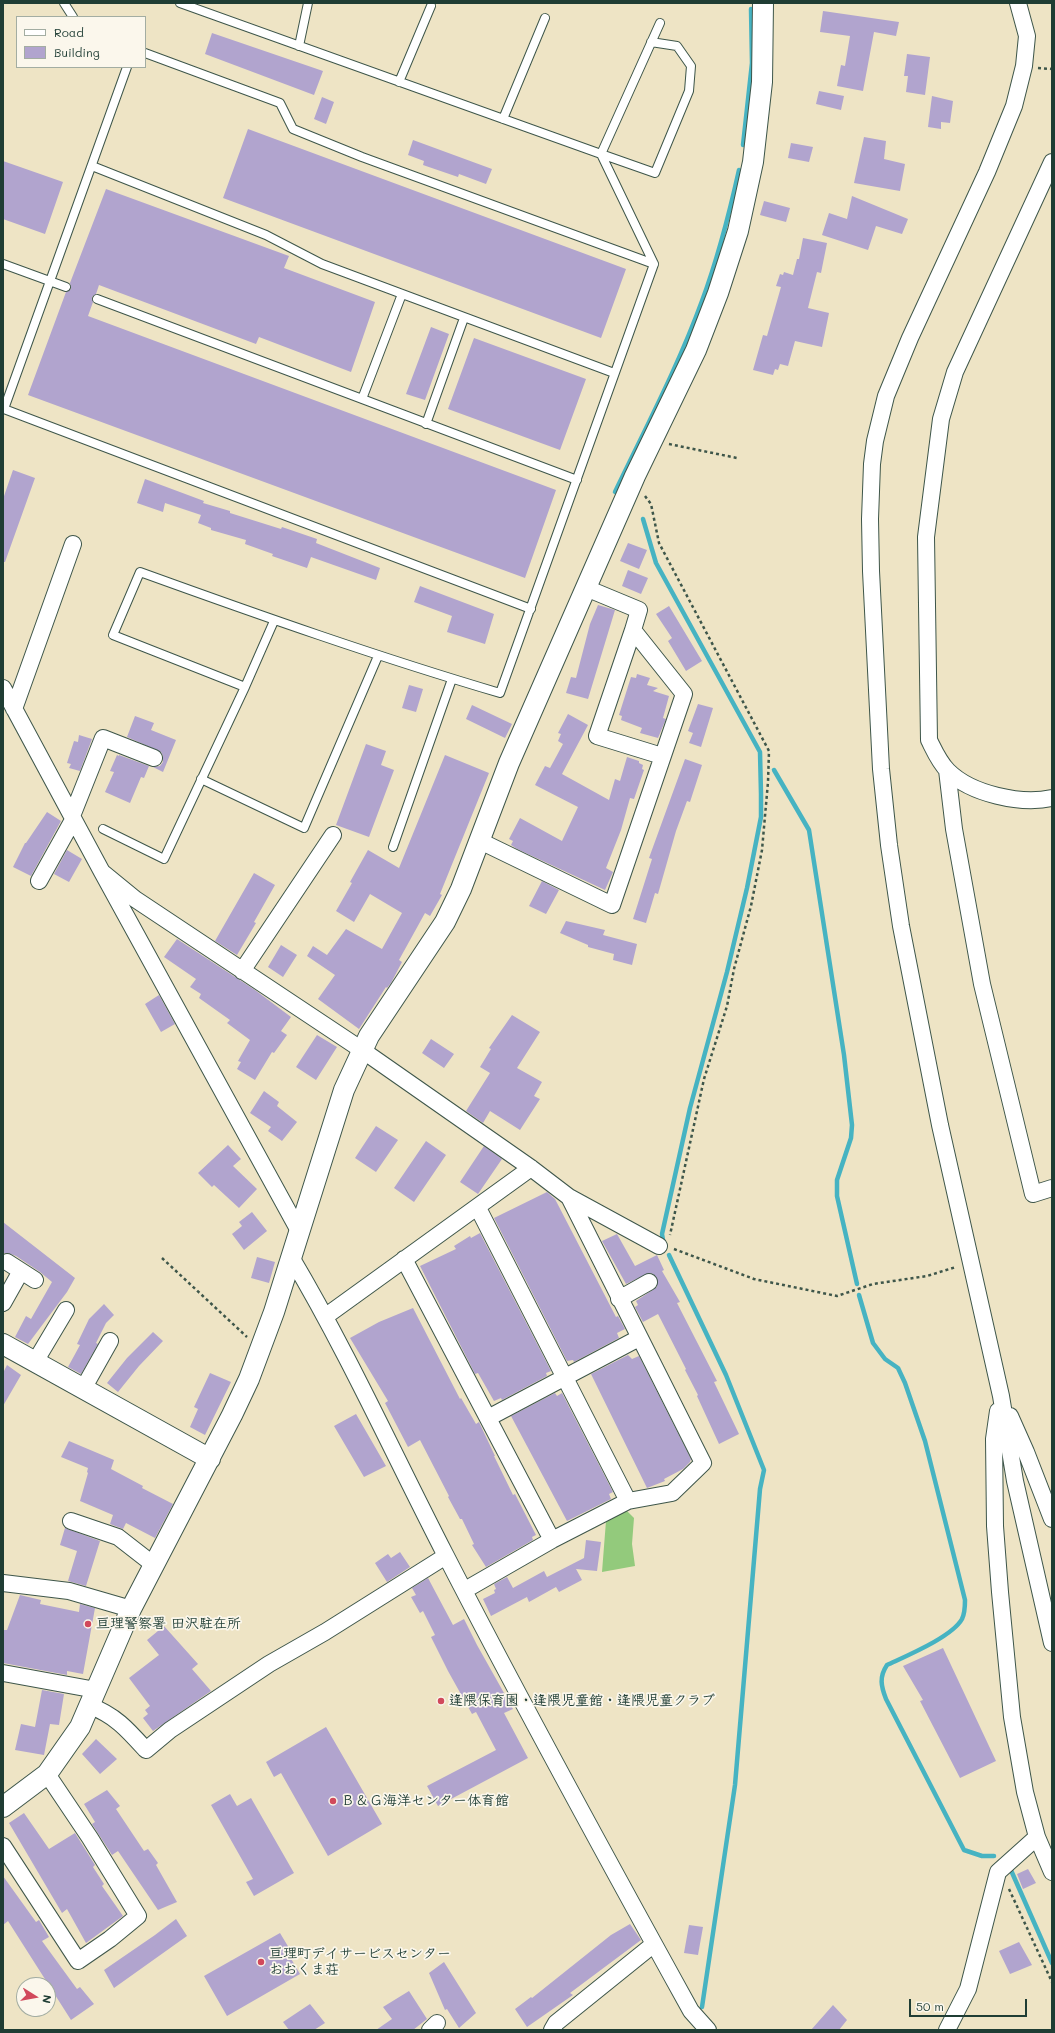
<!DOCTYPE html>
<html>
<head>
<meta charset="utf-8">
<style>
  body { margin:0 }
  #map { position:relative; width:1055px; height:2033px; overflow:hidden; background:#eee4c5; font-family:Mali,sans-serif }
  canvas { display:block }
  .frame { position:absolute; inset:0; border:4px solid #1f3d34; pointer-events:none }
  .legend { position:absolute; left:16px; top:16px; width:130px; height:52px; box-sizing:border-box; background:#fbf7ec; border:1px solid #a3ada2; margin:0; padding:5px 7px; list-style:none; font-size:12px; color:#1f3d34 }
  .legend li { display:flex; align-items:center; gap:8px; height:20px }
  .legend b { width:20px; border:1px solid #a3ada2 }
  .north { position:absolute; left:16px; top:1977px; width:40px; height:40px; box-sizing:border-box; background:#fbf7ec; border:1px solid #a3ada2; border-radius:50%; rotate:101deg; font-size:11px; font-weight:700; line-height:16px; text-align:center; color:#1f3d34 }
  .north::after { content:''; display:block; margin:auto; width:14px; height:18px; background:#d1495b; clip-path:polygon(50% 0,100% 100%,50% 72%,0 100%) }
  .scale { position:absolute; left:909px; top:1999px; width:118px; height:18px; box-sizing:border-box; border:2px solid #1f3d34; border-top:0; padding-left:5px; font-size:12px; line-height:14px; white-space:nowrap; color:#1f3d34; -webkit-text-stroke:3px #fbf7ec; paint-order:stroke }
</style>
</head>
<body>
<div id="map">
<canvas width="1055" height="2033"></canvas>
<div class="frame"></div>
<ul class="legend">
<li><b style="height:5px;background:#fff"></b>Road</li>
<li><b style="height:11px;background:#b1a4ce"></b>Building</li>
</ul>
<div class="north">N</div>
<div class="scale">50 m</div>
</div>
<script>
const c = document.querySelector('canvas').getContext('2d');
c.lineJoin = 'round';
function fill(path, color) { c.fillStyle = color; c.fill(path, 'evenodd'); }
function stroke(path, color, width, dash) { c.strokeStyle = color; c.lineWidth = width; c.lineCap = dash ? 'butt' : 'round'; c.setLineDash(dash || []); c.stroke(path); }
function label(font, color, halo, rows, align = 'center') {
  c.font = font + ' Mali,"Klee One",sans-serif'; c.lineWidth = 3.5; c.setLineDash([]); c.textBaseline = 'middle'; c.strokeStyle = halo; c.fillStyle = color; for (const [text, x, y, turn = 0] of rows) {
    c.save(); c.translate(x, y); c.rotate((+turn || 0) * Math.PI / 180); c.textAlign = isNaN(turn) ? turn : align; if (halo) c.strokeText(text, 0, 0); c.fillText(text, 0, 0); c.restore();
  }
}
fill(new Path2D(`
  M626,1510L634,1518L632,1544L635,1566L602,1572L606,1521Z`), '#93ca7c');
stroke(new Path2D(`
  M743,145L752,63L751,9
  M615,492C645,429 678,367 702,301C718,258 729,215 739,170
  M643,519L656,563L760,752L761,794V817L747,888L727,972L690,1108L662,1234L663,1240
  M774,770L809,830L844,1055L852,1125L851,1138L837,1180V1196L857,1284
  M669,1255L726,1375L764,1470L760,1489L735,1785L702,2007
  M859,1295L873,1343L885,1359L898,1368L905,1383L925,1441L965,1600C965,1607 965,1613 962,1619C952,1637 906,1656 887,1665C879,1677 881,1686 886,1699L964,1850L982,1856H994
  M1010,1868L1052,1963`), '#46b3c2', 4.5);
fill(new Path2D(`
  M823,11L899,22L896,36L874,32L863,91L837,86L841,65L845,66L850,36L820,32Z
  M212,33L323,71L314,95L205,54Z
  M907,54L930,57L925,95L906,92L908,76H904Z
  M819,91L844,96L841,110L816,104Z
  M932,96L953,101L950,123L941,122V129L928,127Z
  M322,97L334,102L326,124L314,119Z
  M248,129L626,269L601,338L223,198Z
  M864,137L886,141L884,159L905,164L900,191L854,183Z
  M413,140L492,169L486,184L459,174L458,177L423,165L424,161L408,155Z
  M791,143L813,147L809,162L788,158Z
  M3,161L63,182L45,234L3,219Z
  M106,189L289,256L284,268L375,302L351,372L259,337L256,344L99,285L96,294L92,297L93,302L88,316L556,490L525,578L28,395L66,292L71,289L70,283Z
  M852,196L908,219L902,234L876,226L868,250L822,235L829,213L847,219Z
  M764,201L790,208L786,222L760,215Z
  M803,238L827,243L821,273L817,272L808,308L829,313L822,347L795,341L788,366L780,364L778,370L775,369L773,375L753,370L763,335L767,336L781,287L776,286L780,274L783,275L784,272L793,275L797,259H799Z
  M431,327L449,334L425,400L406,394Z
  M474,338L586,379L560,450L448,409Z
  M13,470L35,478L5,562H3V499Z
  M145,479L204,501L203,503L230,511V513L281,529L282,527L317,539L316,543L380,568L376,580L311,557L307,568L272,556L273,554L245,544L246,540L211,530V528L198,523L201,515L165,503L163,512L137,503Z
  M628,543L647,550L639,569L620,561Z
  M628,570L648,578L641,594L622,586Z
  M420,586L494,614L485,644L447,632L452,616L414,602Z
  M598,605L615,610L588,699L566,693L571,677L576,678L590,624Z
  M669,606L702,661L686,671L668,641L672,638L656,614Z
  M637,674L650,678L647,685L658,688L653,691L669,696L663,718L666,719L658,738L640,733L642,728L621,720L622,716L619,715L631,677L636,678Z
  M409,685L423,689L416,712L402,708Z
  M698,704L713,708L701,747L689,743L693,733L688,731Z
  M472,705L512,724L505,738L466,719Z
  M568,714L588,725L562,774L609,800L615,779L620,781L627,757L639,761V763L643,765L642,769L644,770L634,799L630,798L621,830L606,868L613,872L605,890L517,849L511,845L513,841L509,839L520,818L562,841L578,807L535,785L545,766L550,768L563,744L558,741L561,734L558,733Z
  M135,716L154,723L151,730L176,740L163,772L153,767L160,766L163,762V756L161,752L127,737Z
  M79,735L92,739L80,771L69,768L71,764L67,763L74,741L78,742Z
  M366,744L386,751L381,765L394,770L369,837L336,825Z
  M117,755L119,756V755L149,766L144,778L141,777L130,803L105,792L114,772L110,771Z
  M445,755L489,773L440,894L442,895L430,916L425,913L399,960L402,962L391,983L387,988L386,987L359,1029L318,999L335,975L307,956L313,946L327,955L346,929L382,949L402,913L370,894L354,922L336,911L352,883L350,882L368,850L399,868Z
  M685,759L702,765L690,802L687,801L676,831L658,894L655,893L646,923L633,919L652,859L649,858Z
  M47,812L61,821L31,876L13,867L25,843H26Z
  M67,850L82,859L69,882L54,874Z
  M254,873L275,885L254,922L256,923L237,955L215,941Z
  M542,881L559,890L546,914L529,906Z
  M566,921L605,930L603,935L637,944L632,965L613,960L614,954L588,947V945L560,933Z
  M177,939L255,990L291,1017L281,1031L287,1035L274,1053L272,1052L255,1080L237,1069L241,1062L238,1061L250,1040L227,1023L230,1020L199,998L201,994L190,987L196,979L164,957Z
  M281,945L297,955L283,977L268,967Z
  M159,995L175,1024L161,1032L145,1004Z
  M512,1015L540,1032L517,1068L542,1082L534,1096L540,1099L520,1130L490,1111L483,1123L466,1111L490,1073L480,1067L491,1049L489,1048Z
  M317,1035L337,1047L316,1080L296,1067Z
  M431,1039L454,1054L444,1068L422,1053Z
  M264,1091L279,1102L277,1106L297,1122L282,1141L268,1131L271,1127L250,1113Z
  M376,1126L398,1140L376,1172L355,1158Z
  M426,1141L446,1155L414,1202L394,1188Z
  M228,1145L241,1159L233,1166L257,1189L239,1208L214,1185L212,1187L198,1173Z
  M484,1146L502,1159L478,1194L460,1182Z
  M547,1192L555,1199L616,1317L618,1316L625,1329L617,1333L619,1338L574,1362L573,1360L567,1361L494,1218Z
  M252,1212L267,1231L244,1250L232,1234L242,1226L239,1222Z
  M3,1222L75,1278L67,1292L28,1344L15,1337L26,1316L31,1319L52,1282L40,1272L16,1256L8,1253H3Z
  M480,1233L551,1371L546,1373L547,1376L502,1400L501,1398L494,1401L478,1373L475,1374L420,1266L456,1249L454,1246L470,1236L471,1238Z
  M617,1234L635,1266L657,1255L664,1270L662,1271L680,1302L677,1303L717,1381L714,1382L739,1434L719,1444L697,1396L698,1395L685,1370L686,1369L658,1314L643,1322L635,1307L638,1305L636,1301L657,1287V1278L653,1274L649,1273L626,1284L602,1241Z
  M257,1257L275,1262L269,1283L251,1278Z
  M104,1304L114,1315L106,1323L96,1343L98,1344L81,1374L68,1367L80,1345L77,1344L89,1319Z
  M413,1308L460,1399L461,1398L476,1424L479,1422L495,1456H494L513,1495L515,1494L536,1535L532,1537L533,1540L486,1567L472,1545L474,1544L462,1519H460L448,1497L449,1496L420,1440L408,1447L385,1403L388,1401L350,1338L379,1322Z
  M153,1332L163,1341L139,1366L118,1392L107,1383L127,1358Z
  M628,1355L632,1359L639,1356L691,1459L690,1462L683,1469L664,1479L665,1481L647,1488L591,1374Z
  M7,1365L21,1375L3,1406V1373Z
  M210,1373L231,1382L205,1435L190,1427L198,1409L194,1407Z
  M555,1393L557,1396L562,1393L613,1492L609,1494L611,1499L567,1521L511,1416Z
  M356,1414L386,1466L364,1477L334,1426Z
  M69,1441L114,1460L111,1469L143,1486L142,1488L173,1504L155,1538L126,1523L123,1529L110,1524L113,1515L80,1501L88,1473L87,1472L88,1468L61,1457Z
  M65,1528L100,1541L86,1586L68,1581L77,1551L60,1545Z
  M586,1540L601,1542L597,1571L576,1569L582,1580L559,1592L556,1587L529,1602L527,1597L491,1616L483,1599L495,1593L494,1590L496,1589L494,1584L507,1577L513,1588L544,1571L547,1577L584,1558Z
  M400,1552L410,1567L387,1582L375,1563L388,1554L391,1558Z
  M428,1578L453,1625L464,1619L477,1645L513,1709L504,1713L528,1758L438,1806L427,1786L496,1750L476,1712L472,1714L448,1671L431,1637L435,1635L423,1611L420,1613L411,1597L416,1595L412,1588Z
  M20,1595L41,1600L40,1604L79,1612L80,1604L95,1608L83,1674L67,1671V1675L3,1663V1630H7Z
  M164,1626L198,1664L192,1669L211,1691L153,1731L143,1718L148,1714L145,1710L150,1706L129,1678L159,1655L147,1640Z
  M943,1648L996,1761L960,1778L920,1701L923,1700L903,1666Z
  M42,1690L64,1694L59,1725L50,1724L44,1755L15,1750L21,1724L35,1727Z
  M326,1727L382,1824L328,1856L281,1773L274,1777L266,1762Z
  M96,1739L117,1759L100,1774L82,1754Z
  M107,1790L120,1806L116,1809L144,1851L148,1849L158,1863L156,1865L177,1902L158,1910L118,1851L112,1855L92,1824L95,1822L84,1804Z
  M230,1794L237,1806L251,1798L294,1873L254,1896L246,1882L253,1879L211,1805Z
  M24,1813L49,1849L75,1833L95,1865L93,1867L104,1884L102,1886L123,1916L86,1943L67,1909L62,1913L9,1823Z
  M1028,1869L1036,1883L1023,1889L1017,1874Z
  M3,1876L36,1922L39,1920L49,1937L42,1941L77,1989L80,1987L94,2004L71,2020L8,1921L3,1925Z
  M176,1919L187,1936L114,1988L104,1970L155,1935Z
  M630,1924L641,1940L570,1993L573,1995L527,2027L515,2009L531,1997L532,1998L611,1935Z
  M689,1925L703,1927L698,1955L684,1953Z
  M280,1933L289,1948L286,1950L300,1974L227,2016L204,1976Z
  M1019,1942L1032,1965L1010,1974L999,1951Z
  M444,1962L476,2013L459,2028L447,2009L445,2010L429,1973Z
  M409,1991L427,2019L413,2030H376L392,2019L383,2007Z
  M310,2004L325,2023L314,2030H289L283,2022Z
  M833,2005L847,2020L839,2030H811Z`), '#b1a4ce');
const service = new Path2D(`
  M64,3L73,17
  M180,3L601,154L654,264
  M651,42L677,46L691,66L689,91L655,173L601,154L660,23
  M299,46L308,3
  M127,67L4,409L531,609
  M399,82L431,6
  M503,119L545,18
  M92,166L266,235L322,264L614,373
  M3,264L66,287
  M97,299L577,480
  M362,399L402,294
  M426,424L464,318
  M245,687L274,621
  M201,779L304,828L378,656
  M103,829L164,859L245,687L113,635L140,572C259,615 378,657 500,693L654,264L362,157L293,129L280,103L145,53
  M393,847L452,679`);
const minor = new Path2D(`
  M1018,3L1027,36L1024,66L1014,106L987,172L910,338L886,396L875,441L872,464L870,519L871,571L881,769L889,845L901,926L940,1125L1001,1396L1015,1481L1052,1643
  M1052,162L955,372L941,419L926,537L929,740C934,750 939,762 948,771C971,794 1021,805 1052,798
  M633,630L597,736L662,756
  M3,688L102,872L299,1231
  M14,709L73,544
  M947,770L954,829L982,984L1033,1194L1052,1188
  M72,816L103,738L154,758
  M480,841L612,905L684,694L633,630L639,610L586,588
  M102,872L135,899L362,1050L531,1168L569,1197L659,1246
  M39,881L73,820
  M242,971L333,835
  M478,1208L628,1501
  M291,1257C348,1353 394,1455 445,1554C524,1708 607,1859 691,2011L708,2030
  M404,1259L552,1540
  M7,1262L35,1280
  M619,1299L649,1282
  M3,1303L21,1271
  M326,1316L531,1168
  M35,1362L66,1310
  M83,1389L110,1341
  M998,1411L994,1439L995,1526L1000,1592L1012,1717L1025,1792L1037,1837L1052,1872
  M1010,1416L1026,1452L1052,1519
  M488,1418L639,1338
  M71,1521L118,1537L154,1565
  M3,1583L69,1591L131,1609
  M465,1590L552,1540L628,1501L672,1493L703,1463L569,1197
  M3,1673L96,1690
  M90,1706C115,1715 128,1730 146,1750L170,1730L269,1664L325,1632L446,1556
  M3,1846L78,1961L110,1939L138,1916L90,1838L47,1774
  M430,2030L437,2023
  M552,2030L556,2023L654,1944
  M947,2030L968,1989L998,1872L1037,1837`);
const tertiary = new Path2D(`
  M3,1344L210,1459
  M3,1807L47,1774L80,1727L131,1609L232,1415L249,1379L274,1312L344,1090L369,1036L445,922L461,889L509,763L635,476L696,350L718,293L738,231L753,162L762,82L763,3`);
stroke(service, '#3e564a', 10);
stroke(minor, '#3e564a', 18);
stroke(tertiary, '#3e564a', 22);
stroke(new Path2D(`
  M1038,68L1052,69
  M669,444L737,458
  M645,496L651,504L659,543L769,751L768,782L762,850L751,906L734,969L727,1006L704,1079L670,1235
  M674,1249L754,1279L837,1296L873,1284L927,1276L956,1267
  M162,1258L247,1337
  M1009,1889L1052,1982`), '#3e564a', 2.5, [3, 3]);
stroke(service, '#fff', 8);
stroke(minor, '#fff', 16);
stroke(tertiary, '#fff', 20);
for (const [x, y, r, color] of [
  [88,1624,4,"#d1495b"],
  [441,1701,4,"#d1495b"],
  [333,1801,4,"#d1495b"],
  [261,1962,4,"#d1495b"]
]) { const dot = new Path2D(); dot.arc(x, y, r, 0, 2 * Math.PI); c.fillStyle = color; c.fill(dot); stroke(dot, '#fbf7ec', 1.5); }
label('bold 14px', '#1f3d34', '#fbf7ec', [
  ["亘理警察署 田沢駐在所",96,1624],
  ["逢隈保育園・逢隈児童館・逢隈児童クラブ",449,1701],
  ["Ｂ＆Ｇ海洋センター体育館",341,1801],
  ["亘理町デイサービスセンター",269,1954],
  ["おおくま荘",269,1970]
], 'left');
</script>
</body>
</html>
